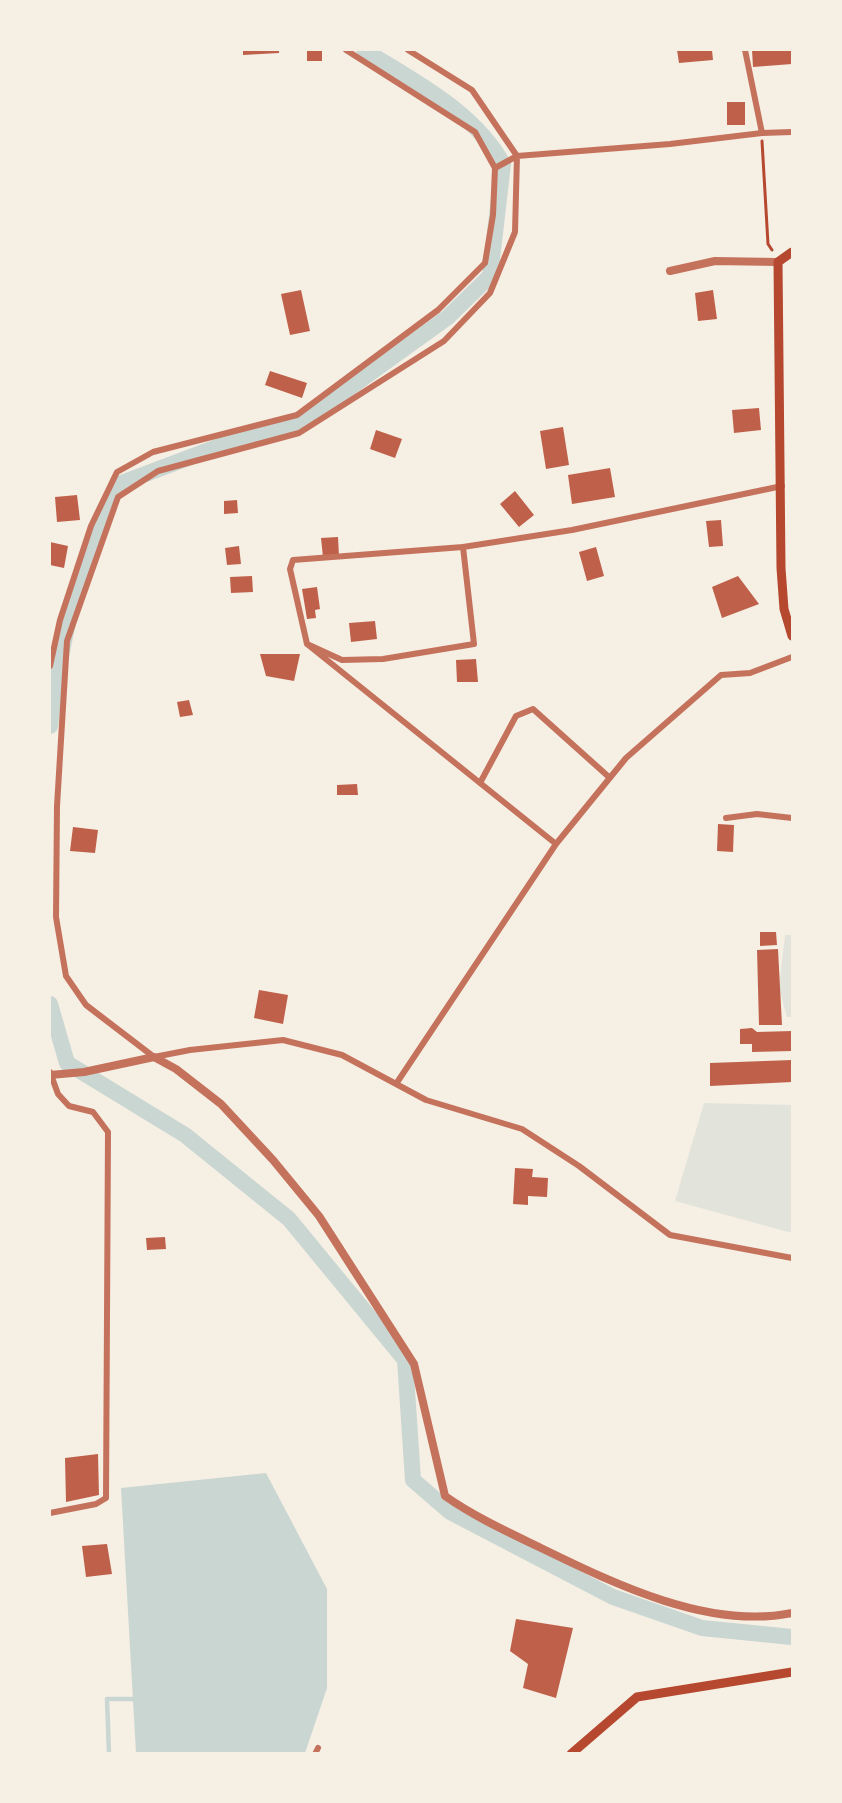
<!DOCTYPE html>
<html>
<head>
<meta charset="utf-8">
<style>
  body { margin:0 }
  #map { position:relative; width:842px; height:1803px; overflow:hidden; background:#f6efe4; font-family:Raleway,sans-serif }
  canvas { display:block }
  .frame { position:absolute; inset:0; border:51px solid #f6efe4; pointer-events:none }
</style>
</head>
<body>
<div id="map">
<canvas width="842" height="1803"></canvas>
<div class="frame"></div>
</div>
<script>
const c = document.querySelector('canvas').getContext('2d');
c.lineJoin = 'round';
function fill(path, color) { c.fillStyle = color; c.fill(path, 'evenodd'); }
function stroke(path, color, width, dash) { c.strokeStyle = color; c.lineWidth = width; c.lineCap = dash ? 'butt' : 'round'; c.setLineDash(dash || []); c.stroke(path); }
fill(new Path2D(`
  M785,935H792V1017H787L779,988Z
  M704,1103L792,1105V1233L675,1201Z`), '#e2e4dc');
fill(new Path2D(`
  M266,1473L327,1589V1688L305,1753H136L121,1488Z`), '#c9d6d2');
stroke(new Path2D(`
  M109,1754L107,1699H133`), '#c9d6d2', 4.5);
stroke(new Path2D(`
  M50,726C60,645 80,556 119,484L225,444L301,423L448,317L490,276L503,164C474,111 413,81 364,50
  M50,1004L67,1063L185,1135L289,1219L405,1360L413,1480L450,1512L613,1597L702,1628L792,1637`), '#c9d6d2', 16);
fill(new Path2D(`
  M243,50H279V53L243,55Z
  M677,50H712L713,60L679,63Z
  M752,50H792V64L753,67Z
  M307,51H322V61H307Z
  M727,102H745V125H727Z
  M301,290L310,331L290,335L281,294Z
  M713,290L717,319L698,321L695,293Z
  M270,371L307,383L302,398L265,385Z
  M759,408L761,430L734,433L732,410Z
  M563,427L569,465L546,469L540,431Z
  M376,430L402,439L395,458L370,449Z
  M610,468L615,497L572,504L568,475Z
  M515,491L534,515L519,527L500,504Z
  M77,495L80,520L57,522L55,497Z
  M237,500L238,513L224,514V501Z
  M721,520L723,546L709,547L706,521Z
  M338,537L339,556L323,557L321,538Z
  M50,542L68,546L64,568L50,565Z
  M239,546L241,564L227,565L225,548Z
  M596,547L604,576L587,581L579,552Z
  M252,576L253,592L231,593L230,577Z
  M738,576L759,604L722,618L712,587Z
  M317,587L320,609L315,610L316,618L307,619L302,589Z
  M375,621L377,639L351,642L349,623Z
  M260,654H300L294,681L266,676Z
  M476,659L478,682H457L456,660Z
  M189,700L193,715L180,717L177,702Z
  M357,784L358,795H337V785Z
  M718,824L734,825L733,852L717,851Z
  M73,827L98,830L95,853L70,851Z
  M760,932H776L777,945L760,946Z
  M778,949L782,1025H759L757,950Z
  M259,990L288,995L283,1024L254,1018Z
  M752,1028L757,1032L792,1031V1051L752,1052V1044H740V1029Z
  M792,1060V1082L710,1086V1063Z
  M515,1168L533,1169L532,1177L548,1178L547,1197L528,1196V1205L513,1204Z
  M165,1237L166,1249L147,1250L146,1238Z
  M98,1454L99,1495L66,1502L65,1458Z
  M107,1544L112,1574L86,1577L82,1546Z
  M516,1619L573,1628L556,1698L523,1688L528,1664L510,1651Z`), '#bf614a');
stroke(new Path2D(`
  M762,141L768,244L772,250`), '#b5482f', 3);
stroke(new Path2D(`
  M408,50L472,90L517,156L515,232L490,293L444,341L299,433L158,471L118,497L67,641L57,806L56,917L66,976L86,1005L154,1057L190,1050L283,1040L342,1055L426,1100L522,1129L579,1166L670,1235L792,1258
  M745,50L762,133L792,132
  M495,168L517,156L670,144L762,133
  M307,644L290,569L293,560L463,547
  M50,666L60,620L91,526L117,472L153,452L297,415L438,310L485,263L493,215L495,168L475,132L346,50
  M480,783L516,716L533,709L610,778
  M726,818L757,814L792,818
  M556,844L307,644L342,660L383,659L474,644L463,547L572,530L782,486
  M396,1084L556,844L626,758L721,675L750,673L792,657
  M50,1513L96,1504L106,1498L108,1132L93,1112L69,1106L58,1094L50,1072
  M315,1754L318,1748`), '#c5725c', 6);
stroke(new Path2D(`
  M670,271L715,261L778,262
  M50,1075L84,1072L154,1057L176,1069L221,1104L273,1160L319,1216L414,1364L445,1496C475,1517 508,1532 541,1548C615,1584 709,1630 792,1613`), '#c5725c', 8);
stroke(new Path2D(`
  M792,252L778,262L781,568L784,609L792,636
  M571,1754L637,1697L792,1672`), '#b5482f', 9);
</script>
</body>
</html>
